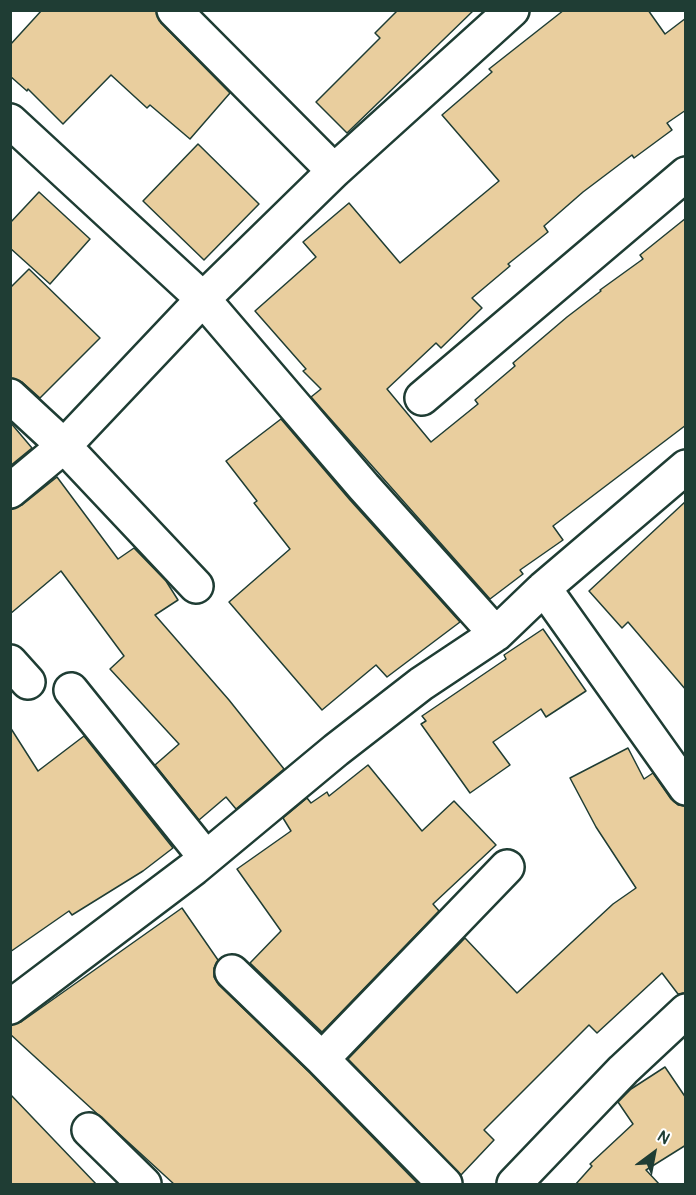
<!DOCTYPE html>
<html>
<head>
<meta charset="utf-8">
<style>
  body { margin:0 }
  #map { position:relative; width:696px; height:1195px; overflow:hidden; background:#fff; font-family:Pangolin,sans-serif }
  canvas { display:block }
  .frame { position:absolute; inset:0; border:12px solid #1f3d34; pointer-events:none }
  .north { position:absolute; left:624px; top:1123px; width:60px; height:60px; -webkit-text-stroke:4px #fff; paint-order:stroke; rotate:32deg; font-size:16px; font-weight:700; line-height:24px; text-align:center; color:#1f3d34 }
  .north::after { content:''; display:block; margin:auto; width:21px; height:27px; background:#1f3d34; clip-path:polygon(50% 0,100% 100%,50% 72%,0 100%) }
</style>
</head>
<body>
<div id="map">
<canvas width="696" height="1195"></canvas>
<div class="frame"></div>
<div class="north">N</div>
</div>
<script>
const c = document.querySelector('canvas').getContext('2d');
c.lineJoin = 'round';
function fill(path, color) { c.fillStyle = color; c.fill(path, 'evenodd'); }
function stroke(path, color, width, dash) { c.strokeStyle = color; c.lineWidth = width; c.lineCap = dash ? 'butt' : 'round'; c.setLineDash(dash || []); c.stroke(path); }
const building = new Path2D(`
  M42,10H156L161,23L230,93L190,139L150,105L147,108L111,75L63,124L28,89L27,91L10,76V45Z
  M398,10H474L347,133L316,102L380,38L375,33Z
  M564,10H648L665,34L686,18V110L667,123L672,130L634,158L632,155L583,192L544,226L548,232L508,264L510,266L472,298L482,308L441,348L436,343L387,389L431,442L478,404L475,400L515,366L513,363L567,317L601,291L600,290L643,259L640,255L686,218V425L553,526L563,540L520,570L523,574L490,599L311,397L321,389L303,371L306,369L255,311L316,257L303,242L349,203L400,263L499,181L442,115L492,72L489,69Z
  M198,144L259,204L204,260L143,201Z
  M39,192L90,239L50,284L10,248V223Z
  M29,269L100,338L40,398L22,382L10,378V288Z
  M281,419L350,500L460,622L387,677L376,665L322,710L229,602L290,549L254,503L257,501L226,461Z
  M10,422L32,448L10,466Z
  M57,477L118,559L134,548L166,581L178,600L155,615L229,700L284,769L236,809L226,797L199,820L155,765L179,744L110,669L124,656L61,571L10,614V509L22,505Z
  M686,501V690L628,622L622,628L589,591Z
  M543,629L586,691L546,717L541,709L493,742L510,765L470,793L421,724L426,721L422,716L506,659L504,655Z
  M10,727L38,771L84,736L173,848L143,871L72,915L69,911L10,952Z
  M628,748L644,779L653,773L671,799L678,805L686,806V993L678,994L662,973L597,1033L589,1025L484,1130L494,1140L461,1175L348,1059L465,938L517,993L613,904L636,888L596,827L570,778Z
  M368,765L422,831L454,801L496,845L433,904L439,911L322,1032L250,963L281,931L237,869L291,831L283,818L307,798L311,803L327,792L329,796Z
  M182,908L218,960L214,968V977L219,985L309,1072L419,1185H175L10,1034V1025L21,1022Z
  M665,1067L686,1098V1145L646,1170L660,1185H575L592,1166L590,1164L633,1124L618,1102L631,1089Z
  M10,1094L97,1185H10Z`);
fill(building, '#e9ce9e');
stroke(building, '#1f3d34', 1.5);
const minor = new Path2D(`
  M174,10L334,171
  M10,121L203,299L364,487L496,634
  M10,396L64,446L203,299L334,171L512,10
  M422,398L686,174
  M10,491L64,446L196,586
  M544,588L686,788
  M10,662L28,682
  M71,690L206,858
  M232,972L322,1059
  M10,1007L194,868L336,750L421,684L496,634L544,588L686,467
  M89,1130L144,1184
  M445,1184L322,1059L507,867
  M514,1184L623,1070L686,1011`);
stroke(minor, '#1f3d34', 38);
stroke(minor, '#fff', 33);
</script>
</body>
</html>
